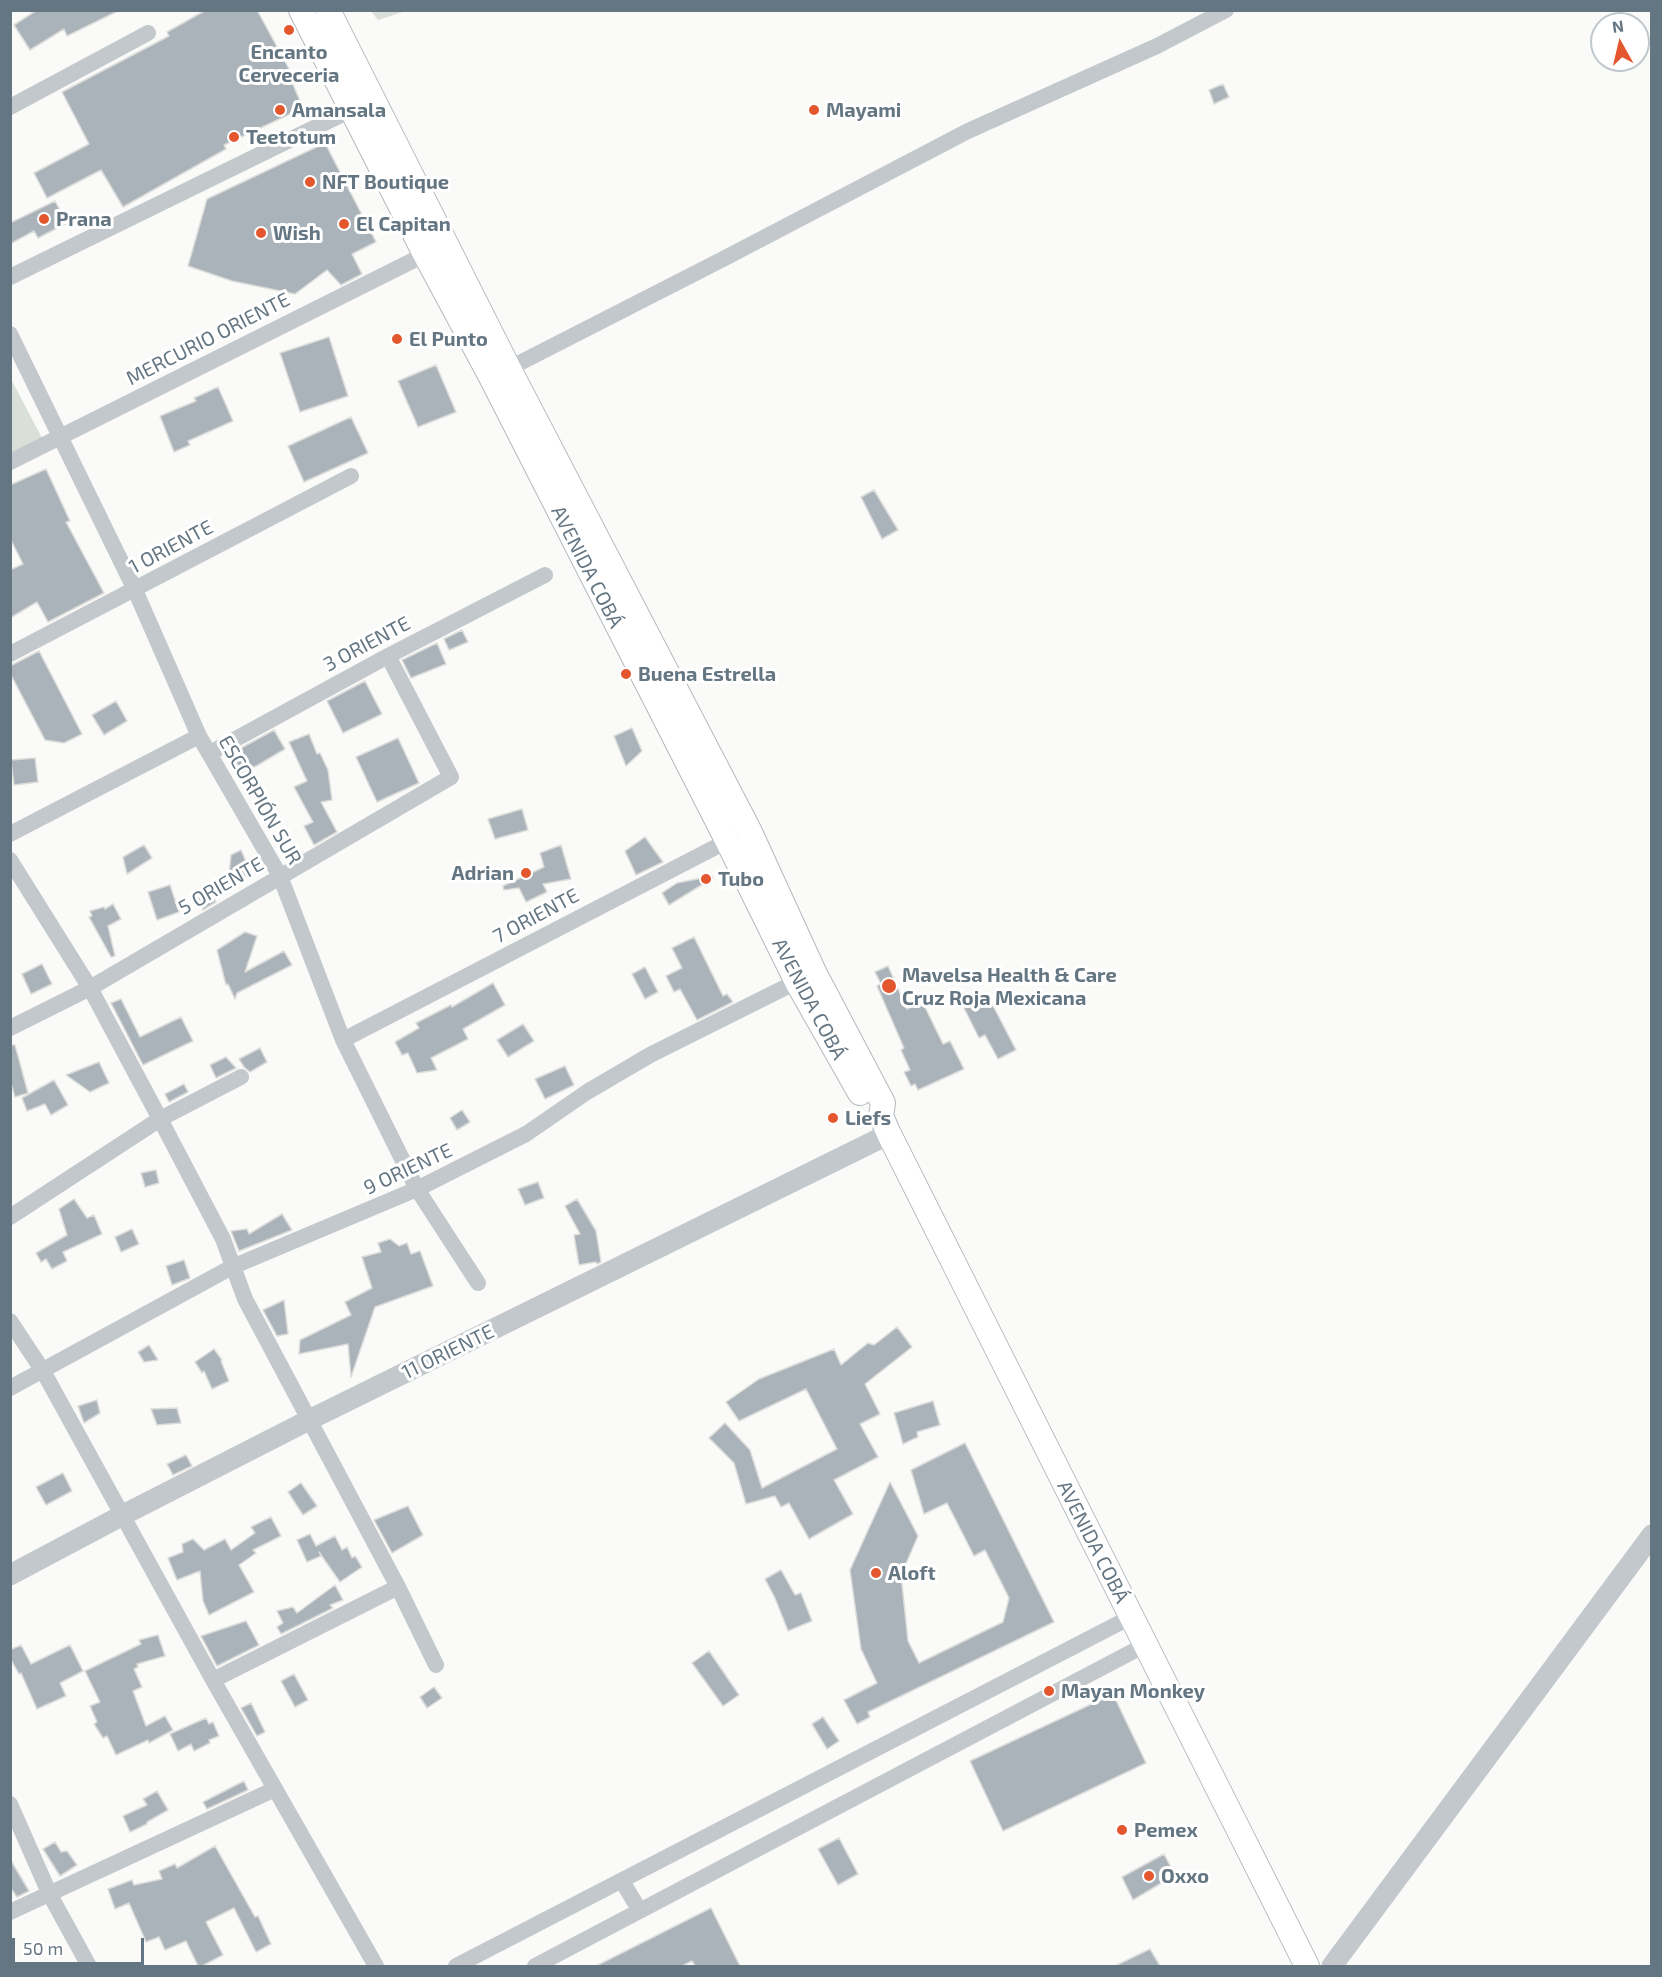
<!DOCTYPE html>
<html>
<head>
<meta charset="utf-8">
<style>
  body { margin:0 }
  #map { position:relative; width:1662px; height:1977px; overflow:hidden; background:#fafaf8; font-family:"Exo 2",sans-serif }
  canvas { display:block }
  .frame { position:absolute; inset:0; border:12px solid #657683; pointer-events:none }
  .north { position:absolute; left:1590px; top:12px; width:60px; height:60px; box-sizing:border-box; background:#fff; border:2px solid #c1c8cd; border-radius:50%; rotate:352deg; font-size:16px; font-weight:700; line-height:24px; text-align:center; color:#657683 }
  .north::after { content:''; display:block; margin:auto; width:21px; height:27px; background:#e4572e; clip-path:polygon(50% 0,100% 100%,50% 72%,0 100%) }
  .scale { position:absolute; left:12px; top:1938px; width:132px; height:27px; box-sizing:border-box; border:3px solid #657683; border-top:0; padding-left:8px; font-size:18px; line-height:21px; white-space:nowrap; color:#657683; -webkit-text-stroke:4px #fff; paint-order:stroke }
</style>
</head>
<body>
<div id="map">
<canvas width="1662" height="1977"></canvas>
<div class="frame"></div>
<div class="north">N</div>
<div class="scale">50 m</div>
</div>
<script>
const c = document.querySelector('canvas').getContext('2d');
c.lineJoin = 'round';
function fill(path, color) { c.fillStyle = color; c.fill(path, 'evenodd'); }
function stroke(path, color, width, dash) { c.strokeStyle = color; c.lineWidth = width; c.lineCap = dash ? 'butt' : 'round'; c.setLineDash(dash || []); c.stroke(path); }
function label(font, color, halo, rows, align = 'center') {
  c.font = font + ' "Exo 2",sans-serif'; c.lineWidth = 6; c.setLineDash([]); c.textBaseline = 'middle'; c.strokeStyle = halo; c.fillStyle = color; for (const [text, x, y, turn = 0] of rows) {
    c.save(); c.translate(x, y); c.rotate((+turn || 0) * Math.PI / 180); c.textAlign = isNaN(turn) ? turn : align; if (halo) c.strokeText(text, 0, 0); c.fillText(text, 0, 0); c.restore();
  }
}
fill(new Path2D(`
  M371,11H406L378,20Z
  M10,377L42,438L10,454Z`), '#dadfd7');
const building = new Path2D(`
  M37,10H120L67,36L64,29L30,50L14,25Z
  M206,10H257L294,78L291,80L303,108L224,145L226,149L123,207L101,170L47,198L34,173L89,144L62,92L169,36L167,32Z
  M1223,84L1229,97L1214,104L1209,90Z
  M325,143L376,242L352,254L362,274L341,285L327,270L295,294L232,281L188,266L207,199Z
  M55,201L67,223L38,238L34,231L10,244V223Z
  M329,337L348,396L300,412L280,353Z
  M436,365L456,412L418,427L398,381Z
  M218,387L233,421L188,441L190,445L174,452L160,416L196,401L194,398Z
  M351,417L368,453L304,482L288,446Z
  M46,469L70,521L66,522L104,593L48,622L37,602L10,618V570L23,564L10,538V485Z
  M874,490L898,530L882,539L861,497Z
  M462,630L468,642L449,650L444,639Z
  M437,643L446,664L411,678L402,660Z
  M39,651L82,734L64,743L45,740L10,673V666Z
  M365,681L382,714L343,733L327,701Z
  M116,701L127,721L104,735L92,715Z
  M632,728L642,751L626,766L614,736Z
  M274,730L285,749L258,765L241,773L232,753Z
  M309,734L317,754L320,753L328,770L332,800L321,802L337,832L314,845L304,826L313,822L294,787L307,781L289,742Z
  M398,738L419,783L377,802L356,757Z
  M35,758L38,782L14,785L11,760Z
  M522,809L528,830L495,839L488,819Z
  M645,837L663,862L636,875L625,851Z
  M144,845L152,858L127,874L123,857Z
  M561,845L571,879L543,884L547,892L526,902L519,888L504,890L503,886L544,867L540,853Z
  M241,850L251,874L228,884L231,855Z
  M712,876L713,878L669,905L662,893L677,883Z
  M170,885L179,912L157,920L148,892Z
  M211,892L216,902L203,910L198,898Z
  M113,904L121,919L108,926L115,956L111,957L89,917L92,916L90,911L104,907L105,909Z
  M245,932L257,936L245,972L284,951L292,965L237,993L235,999L228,984L226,985L217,950Z
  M694,937L723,996L727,994L733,1002L697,1020L680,989L674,992L666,976L682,968L672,948Z
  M42,964L52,984L31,994L22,974Z
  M888,966L907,1009L922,1001L943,1044L950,1041L964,1069L918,1090L915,1084L911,1086L904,1072L910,1070L901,1050L904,1048L877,986L881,984L875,972Z
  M645,967L658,992L645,999L632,974Z
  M493,983L505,1005L463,1029L468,1039L431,1058L437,1070L417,1073L408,1053L402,1055L395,1042L419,1028L416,1023L451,1005L452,1007Z
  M988,996L1016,1050L998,1059L985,1035L979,1038L964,1008Z
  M121,999L140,1037L181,1017L193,1041L143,1065L111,1003Z
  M523,1024L534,1041L508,1057L497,1040Z
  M10,1045H15L28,1093L15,1097L10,1080Z
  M260,1048L267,1062L250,1072L244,1067L239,1059Z
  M226,1057L236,1068L216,1078L210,1065Z
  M99,1062L109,1083L90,1092L66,1075Z
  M565,1066L574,1085L545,1099L535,1079Z
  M54,1080L68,1105L51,1115L45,1104L27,1111L22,1098Z
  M184,1084L188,1092L169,1102L165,1094Z
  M462,1110L470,1122L457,1130L450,1118Z
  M156,1170L159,1183L145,1187L141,1173Z
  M538,1182L544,1198L525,1205L518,1189Z
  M74,1199L87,1218L94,1215L102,1234L63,1252L67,1261L52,1269L46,1259L41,1262L36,1253L67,1235L59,1209Z
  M577,1199L596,1231L601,1262L597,1264L596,1262L579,1265L574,1235L580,1234L565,1206Z
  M282,1214L292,1230L239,1251L231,1231L247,1229L249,1234Z
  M132,1229L139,1244L121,1252L115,1237Z
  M390,1239L399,1246L407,1243L411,1254L420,1251L433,1286L375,1307L351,1377L348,1344L299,1354L300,1340L351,1315L345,1302L372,1288L362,1257L381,1252L378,1243Z
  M184,1260L190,1278L172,1285L166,1266Z
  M284,1300L288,1334L277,1336L263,1310Z
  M897,1327L912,1347L865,1384L880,1414L860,1424L878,1457L834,1480L853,1514L809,1539L789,1503L781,1507L775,1496L746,1504L734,1463L709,1438L725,1423L750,1450L762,1488L837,1449L806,1389L739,1421L726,1402L759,1379L834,1349L841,1365L868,1343L874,1345Z
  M149,1345L158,1360L144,1362L138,1352Z
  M214,1349L222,1360L221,1361L229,1381L212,1389L204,1371L202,1373L195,1362Z
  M97,1400L100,1413L84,1423L78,1406Z
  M933,1401L940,1425L917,1432L918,1437L903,1444L894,1413Z
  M177,1408L181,1423L157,1425L151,1409Z
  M965,1443L1054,1622L868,1712L870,1717L857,1724L844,1700L877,1683L861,1649L850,1570L890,1482L918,1536L901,1575L908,1641L919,1663L1003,1622L1009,1598L985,1550L974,1556L947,1503L924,1514L911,1470Z
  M186,1455L192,1466L173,1475L167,1464Z
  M63,1473L72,1491L46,1505L36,1487Z
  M301,1483L317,1506L303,1515L288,1492Z
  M408,1506L423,1535L392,1553L374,1520Z
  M271,1517L281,1536L253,1550L256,1553L239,1565L254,1592L209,1615L203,1601L200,1571L177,1580L168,1558L183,1552L182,1544L193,1539L204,1550L225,1539L231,1550L255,1533L251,1527Z
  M310,1534L316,1546L335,1536L342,1550L347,1547L352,1558L355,1556L362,1567L340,1582L319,1552L321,1556L307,1562L297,1540Z
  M781,1570L795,1595L801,1593L812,1621L788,1631L775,1598L765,1579Z
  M335,1585L343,1600L330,1605L333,1608L281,1634L277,1627L283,1623L277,1611L293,1607L297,1613Z
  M246,1621L259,1645L217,1666L201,1636Z
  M158,1635L165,1656L137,1664L138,1667L134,1669L142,1687L133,1691L146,1726L165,1716L173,1730L149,1743L148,1740L116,1755L107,1736L103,1738L94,1724L97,1722L90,1706L100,1702L85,1671L141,1644L139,1640Z
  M21,1645L31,1664L70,1645L83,1671L60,1683L66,1696L37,1709L21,1673L19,1674L10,1658V1650Z
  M709,1651L739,1695L723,1706L692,1663Z
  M294,1674L308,1700L295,1707L281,1681Z
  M434,1687L442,1698L427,1708L420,1697Z
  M1113,1694L1146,1763L1003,1831L970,1761Z
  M251,1703L265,1732L257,1736L241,1708Z
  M823,1717L839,1741L827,1749L812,1724Z
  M206,1718L209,1724L213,1722L219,1736L209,1740L210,1743L194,1751L191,1744L178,1751L170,1734Z
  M244,1781L248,1790L207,1809L203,1802Z
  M157,1791L168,1810L147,1822V1824L130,1832L123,1816L147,1805L143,1799Z
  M839,1838L858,1874L838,1885L818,1849Z
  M55,1842L61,1852L67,1851L77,1865L60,1876L43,1849Z
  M215,1846L255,1917L258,1916L271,1944L256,1952L234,1908L206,1922L223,1955L202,1966H198L186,1941L165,1950L159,1937L146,1942L129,1903L115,1909L108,1889L132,1880L134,1885L162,1879L159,1871L175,1864L177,1868Z
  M1164,1854L1175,1875L1133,1900L1122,1877Z
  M10,1859L29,1891L17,1897L10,1887Z
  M711,1908L740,1966H695L692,1961L682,1966H596Z
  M1150,1949L1160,1966H1115Z`);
fill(building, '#aab3b9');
stroke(building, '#dcdcda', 1.5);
const secondary = new Path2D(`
  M301,10L425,254L491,377L727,840L797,982L860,1093
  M328,10L509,369L749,830L814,972L883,1103L881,1116L889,1134L1307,1966`);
stroke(secondary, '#b3babf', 26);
stroke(new Path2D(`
  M10,107L148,33
  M10,277L361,105
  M10,334L135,590L199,736L280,876L343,1040L417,1189L478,1283
  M500,373L725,258L968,131L1157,46L1226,10
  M10,462L434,250
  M10,654L351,476
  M210,753L388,656L545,575
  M10,834L199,736
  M10,860L90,988L160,1119L223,1239L245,1299L398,1587L436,1665
  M10,1028L90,988L451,777L388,656
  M343,1040L737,836
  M10,1217L160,1119L241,1077
  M10,1321L43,1371L213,1680L376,1966
  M10,1388L232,1267L417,1189L526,1134L587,1092L650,1055L806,977
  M213,1680L398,1587
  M10,1804L50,1895L89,1966
  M622,1881L640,1911
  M10,1912L275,1789
  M456,1966L1131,1617
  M535,1966L1145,1645`), '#c3c8cc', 16);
stroke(new Path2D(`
  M10,1575L123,1515L309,1420L889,1134
  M1332,1966L1652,1535`), '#c3c8cc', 21);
stroke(secondary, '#fff', 24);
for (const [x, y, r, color] of [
  [289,30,6,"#e4572e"],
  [280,110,6,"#e4572e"],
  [814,110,6,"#e4572e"],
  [234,137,6,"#e4572e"],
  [310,182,6,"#e4572e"],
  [44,219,6,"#e4572e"],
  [344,224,6,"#e4572e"],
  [261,233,6,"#e4572e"],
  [397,339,6,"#e4572e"],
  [626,674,6,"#e4572e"],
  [526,873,6,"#e4572e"],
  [706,879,6,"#e4572e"],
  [889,986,8,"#e4572e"],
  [833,1118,6,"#e4572e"],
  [876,1573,6,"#e4572e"],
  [1049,1691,6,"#e4572e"],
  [1122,1830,6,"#e4572e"],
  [1149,1876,6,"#e4572e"]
]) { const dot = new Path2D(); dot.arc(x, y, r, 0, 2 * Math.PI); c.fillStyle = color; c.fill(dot); stroke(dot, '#fff', 2); }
label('bold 20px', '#657683', '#fff', [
  ["Encanto",289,52,"center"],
  ["Cerveceria",289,75,"center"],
  ["Amansala",292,110],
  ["Mayami",826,110],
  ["Teetotum",246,137],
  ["NFT Boutique",322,182],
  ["Prana",56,219],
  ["El Capitan",356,224],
  ["Wish",273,233],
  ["El Punto",409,339],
  ["Buena Estrella",638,674],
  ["Adrian",514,873,"right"],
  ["Tubo",718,879],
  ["Mavelsa Health & Care",902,975],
  ["Cruz Roja Mexicana",902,998],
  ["Liefs",845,1118],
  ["Aloft",888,1573],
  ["Mayan Monkey",1061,1691],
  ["Pemex",1134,1830],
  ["Oxxo",1161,1876]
], 'left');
label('20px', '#657683', '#fff', [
  ["MERCURIO ORIENTE",208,339,-27],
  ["1 ORIENTE",171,547,-28],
  ["AVENIDA COBÁ",587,567,63],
  ["3 ORIENTE",367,644,-28],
  ["ESCORPIÓN SUR",260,800,60],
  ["5 ORIENTE",221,886,-30],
  ["7 ORIENTE",536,916,-28],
  ["AVENIDA COBÁ",809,999,62],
  ["9 ORIENTE",408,1169,-25],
  ["11 ORIENTE",448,1352,-26],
  ["AVENIDA COBÁ",1093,1542,63]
]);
</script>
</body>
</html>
